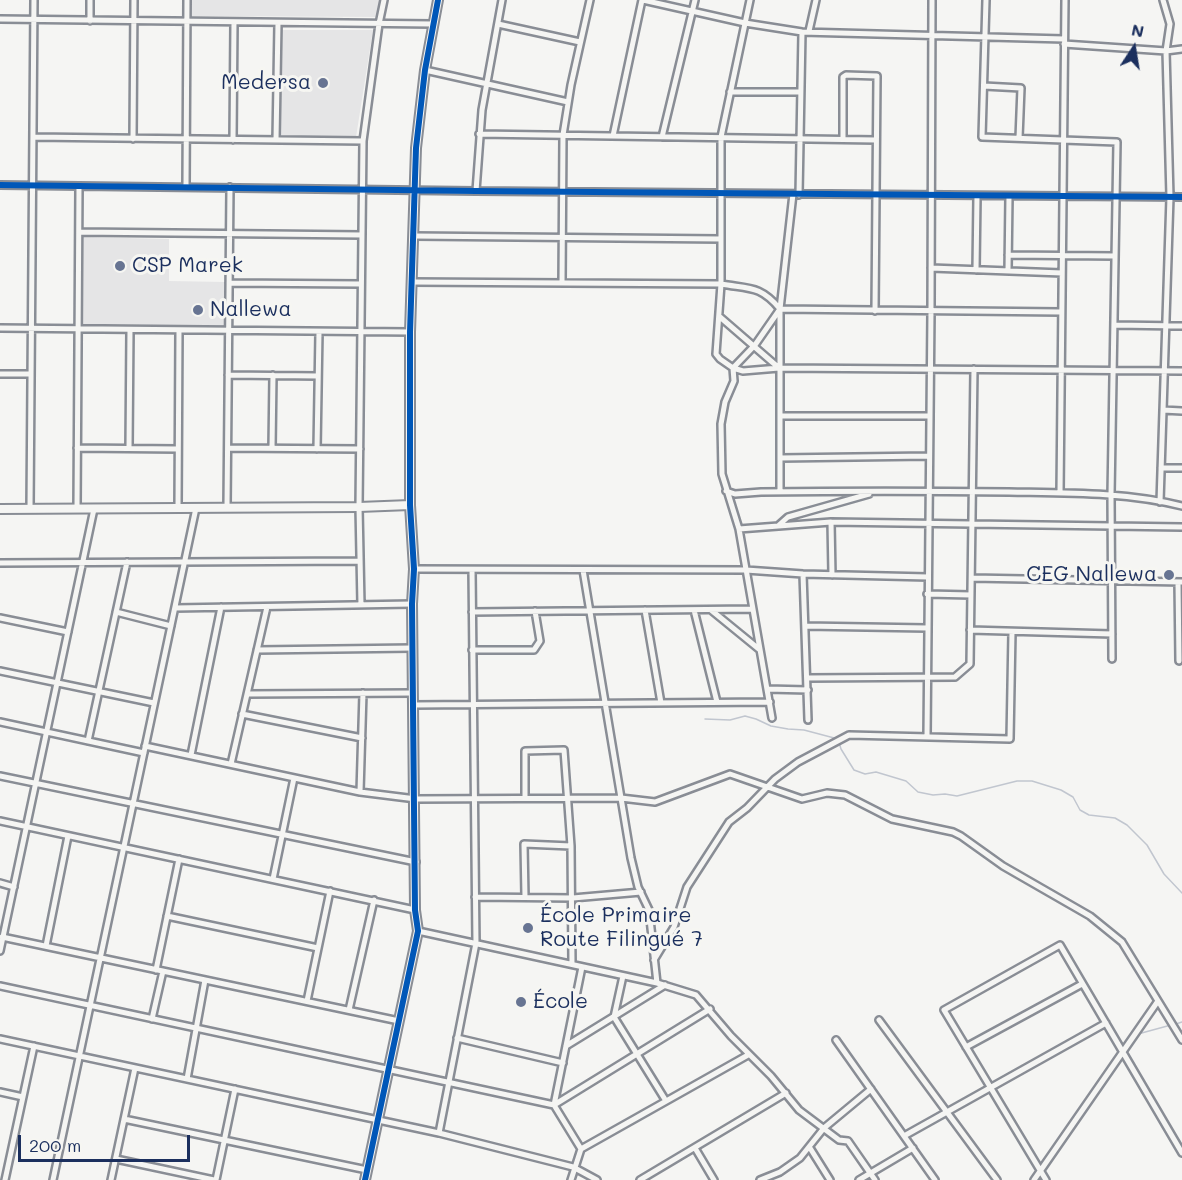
<!DOCTYPE html>
<html>
<head>
<meta charset="utf-8">
<style>
  body { margin:0 }
  #map { position:relative; width:1182px; height:1180px; overflow:hidden; background:#f5f5f3; font-family:Mali,sans-serif }
  canvas { display:block }
  .north { position:absolute; left:1104px; top:18px; width:60px; height:60px; -webkit-text-stroke:4px #f6f6f2; paint-order:stroke; rotate:12deg; font-size:16px; font-weight:700; line-height:24px; text-align:center; color:#1b2f5e }
  .north::after { content:''; display:block; margin:auto; width:21px; height:27px; background:#1b2f5e; clip-path:polygon(50% 0,100% 100%,50% 72%,0 100%) }
  .scale { position:absolute; left:18px; top:1135px; width:172px; height:27px; box-sizing:border-box; border:3px solid #1b2f5e; border-top:0; padding-left:8px; font-size:18px; line-height:21px; white-space:nowrap; color:#1b2f5e; -webkit-text-stroke:4px #f6f6f2; paint-order:stroke }
</style>
</head>
<body>
<div id="map">
<canvas width="1182" height="1180"></canvas>
<div class="north">N</div>
<div class="scale">200 m</div>
</div>
<script>
const c = document.querySelector('canvas').getContext('2d');
c.lineJoin = 'round';
function fill(path, color) { c.fillStyle = color; c.fill(path, 'evenodd'); }
function stroke(path, color, width, dash) { c.strokeStyle = color; c.lineWidth = width; c.lineCap = dash ? 'butt' : 'round'; c.setLineDash(dash || []); c.stroke(path); }
function label(font, color, halo, rows, align = 'center') {
  c.font = font + ' Mali,sans-serif'; c.lineWidth = 6; c.setLineDash([]); c.textBaseline = 'middle'; c.strokeStyle = halo; c.fillStyle = color; for (const [text, x, y, turn = 0] of rows) {
    c.save(); c.translate(x, y); c.rotate((+turn || 0) * Math.PI / 180); c.textAlign = isNaN(turn) ? turn : align; if (halo) c.strokeText(text, 0, 0); c.fillText(text, 0, 0); c.restore();
  }
}
fill(new Path2D(`
  M192,0H380L376,17L192,16Z
  M282,30H373L356,137L279,136Z
  M83,237L169,239V281L225,282V326L82,324Z`), '#e5e5e6');
stroke(new Path2D(`
  M705,719L730,720L745,716L756,719L771,726L788,729L804,730L838,739L841,749L854,770L865,774L876,772L906,781L918,792L933,795L945,794L957,796L1017,781H1032L1061,790L1073,797L1080,810L1089,815L1115,818L1127,825L1147,845L1164,874L1182,893
  M1176,1024L1182,1022
  M1138,1034L1171,1025`), '#c1c6cf', 1.5);
const street = new Path2D(`
  M643,0L745,23L802,32L1064,39
  M750,0L721,137V284L716,354L720,359L733,368L734,381L725,402L721,424L722,474L739,529L772,718
  M986,0L982,137L1117,142L1111,495L1112,659
  M0,19L432,24
  M90,21V0
  M498,24L580,42
  M809,31L816,0
  M1064,44L1166,51L1182,49
  M425,70L568,102
  M984,86L1021,88L1019,138
  M730,92H800
  M479,134L876,140
  M613,136L642,0
  M33,137L363,141
  M662,137L695,0
  M133,139L134,0
  M843,139V77L846,75L877,76L875,311
  M233,140L234,22
  M276,140L278,23
  M0,185L476,191L1182,197
  M186,187L187,0
  M476,191L482,110L502,0
  M799,195L802,32
  M79,232L362,235
  M414,236L721,239
  M1008,255L1115,256
  M931,268L1062,273
  M976,270L977,196
  M1008,271L1009,196
  M412,282L721,284C749,289 760,285 780,309L1061,312
  M229,283L361,284
  M562,283L563,135L571,85L590,0
  M780,309L755,345L733,368L743,371L779,368L1182,371
  M720,317L779,368
  M1114,325L1182,326
  M0,328L410,332
  M0,374H31
  M228,375L318,376
  M1163,410L1182,411
  M780,416H930
  M77,448L178,449
  M129,448L130,330
  M228,448L360,449
  M272,448L273,375
  M317,449L319,332
  M780,458L929,456
  M1161,468H1182
  M726,491L735,494L761,492C843,491 926,491 1009,492C1066,493 1126,492 1182,506
  M780,492V309L793,194
  M1060,493L1065,0
  M1160,502L1170,197L1166,51L1170,24L1163,0
  M227,507L230,187
  M178,508L179,330
  M30,509L34,0
  M77,509L79,186
  M831,522L832,575
  M779,525L788,517L869,494
  M739,529L831,522L1182,527
  M0,563L360,561
  M414,569L746,570L803,574L928,577
  M583,570L631,858L638,887L649,910L657,983
  M803,574L808,720
  M972,578L1182,582
  M1178,582L1179,661
  M927,594L971,595
  M361,605L359,507L363,141L379,24L384,0
  M175,608L412,604
  M645,610L661,703
  M694,610L717,702
  M711,610L760,650
  M116,612L171,626
  M472,612L753,609
  M0,618L68,632
  M805,626L927,628
  M970,630L1112,634
  M257,650L413,648
  M472,650H534L540,641L535,611
  M0,671L154,703
  M807,678L955,677L970,664L974,369
  M767,689L808,690
  M247,694L413,693
  M414,705L770,702
  M242,714L362,738
  M0,722L144,753
  M927,736L931,311L932,0
  M88,741L127,562
  M145,746L360,792L416,799L621,798L655,802L730,774L802,799L827,793L845,795L892,819L953,832L961,836L1003,866L1090,916L1122,942L1182,1040
  M191,755L221,607
  M231,764L267,607
  M0,776L416,862
  M360,792L363,693
  M525,798V751L564,750L571,846L572,964
  M0,821L415,910
  M273,879L294,778
  M0,883L14,887
  M475,897L573,898L641,892
  M525,897L524,844L571,846
  M167,916L318,948
  M418,931L657,983L696,995L731,1036L771,1076L799,1110L839,1140L848,1141L875,1180
  M2,937L399,1021
  M46,946L68,836
  M0,951L94,509
  M654,960L674,927L687,887L729,822L747,808L775,779L798,762L849,735L1010,739L1012,632
  M156,970L179,859
  M623,976L614,1017L666,1101
  M0,986L554,1105L710,1009
  M307,1001L330,891
  M349,1010L374,900
  M152,1019L163,971
  M879,1020L997,1180
  M457,1038L563,1063
  M0,1039L439,1133L573,1167L597,1180
  M836,1040L935,1180
  M566,1046L665,985
  M966,1047L1082,984
  M187,1079L205,980
  M0,1092L23,1097
  M124,1119L367,1170
  M439,1133L476,943L472,570
  M904,1136L1106,1023
  M695,1148L714,1180
  M810,1148L830,1180
  M581,1149L554,1105L582,967
  M116,1159L214,1180
  M5,1180L34,1046
  M53,1180L196,508
  M111,1180L135,1068
  M216,1180L235,1089
  M571,1180L581,1149L748,1055
  M640,1180L786,1093
  M760,1180L780,1172L800,1158L824,1128L871,1089
  M859,1180L913,1148
  M1034,1180L1158,1001
  M1046,1180L944,1010L1060,945L1182,1153`);
const secondary = new Path2D(`
  M0,509L359,507L410,505
  M365,1180L418,931L415,910L412,604L414,569L410,505V332L416,148L425,70L438,0`);
stroke(street, '#898d95', 10);
stroke(secondary, '#898d95', 12);
stroke(street, '#f5f5f3', 5);
stroke(secondary, '#f5f5f3', 8);
stroke(new Path2D(`
  M0,185L476,191L1182,197
  M365,1180L418,931L415,910L412,604L414,569L410,505V332L416,148L425,70L438,0`), '#0057b8', 6);
for (const [x, y, r, color] of [
  [323,83,6,"#677492"],
  [120,266,6,"#677492"],
  [198,310,6,"#677492"],
  [1169,575,6,"#677492"],
  [528,928,6,"#677492"],
  [521,1002,6,"#677492"]
]) { const dot = new Path2D(); dot.arc(x, y, r, 0, 2 * Math.PI); c.fillStyle = color; c.fill(dot); stroke(dot, '#f6f6f2', 2); }
label('21px', '#1b2f5e', '#f6f6f2', [
  ["Medersa",311,83,"right"],
  ["CSP Marek",132,266],
  ["Nallewa",210,310],
  ["CEG Nallewa",1157,575,"right"],
  ["École Primaire",540,916],
  ["Route Filingué 7",540,940],
  ["École",533,1002]
], 'left');
</script>
</body>
</html>
